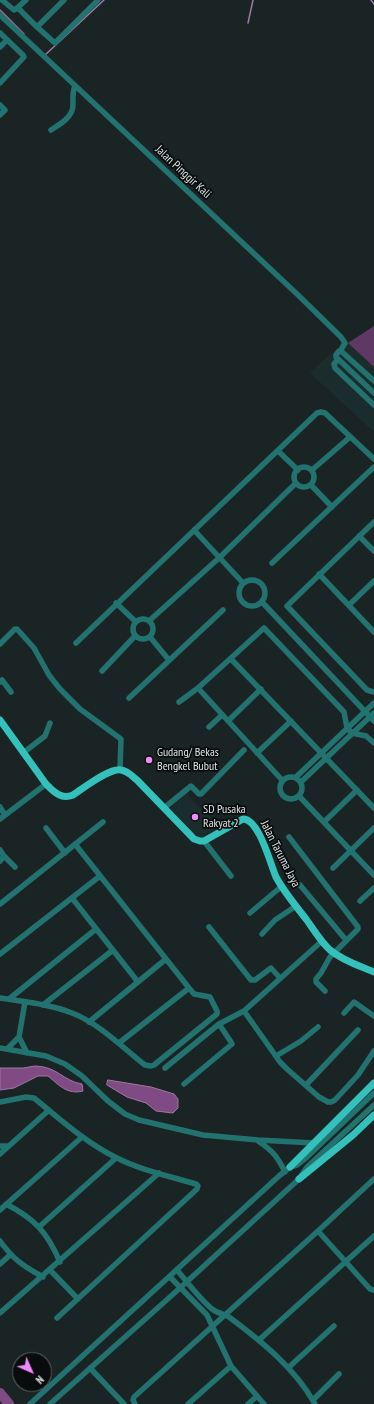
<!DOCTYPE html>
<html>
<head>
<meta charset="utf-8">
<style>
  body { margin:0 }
  #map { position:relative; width:374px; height:1404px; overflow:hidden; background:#1a2424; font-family:"PT Sans Narrow",sans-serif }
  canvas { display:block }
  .north { position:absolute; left:12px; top:1352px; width:40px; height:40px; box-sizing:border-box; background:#080c0c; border:1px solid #5d6262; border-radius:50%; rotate:135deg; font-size:11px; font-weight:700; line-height:16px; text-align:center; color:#dce3e2 }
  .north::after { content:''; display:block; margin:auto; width:14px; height:18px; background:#ee8bf8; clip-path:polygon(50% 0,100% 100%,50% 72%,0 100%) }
</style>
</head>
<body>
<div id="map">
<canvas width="374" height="1404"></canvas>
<div class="north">N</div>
</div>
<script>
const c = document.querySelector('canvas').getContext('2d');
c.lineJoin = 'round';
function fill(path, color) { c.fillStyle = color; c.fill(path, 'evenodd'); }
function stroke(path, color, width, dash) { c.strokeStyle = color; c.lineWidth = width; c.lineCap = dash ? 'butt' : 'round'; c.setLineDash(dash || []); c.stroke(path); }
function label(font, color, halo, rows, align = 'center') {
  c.font = font + ' "PT Sans Narrow",sans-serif'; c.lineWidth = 3.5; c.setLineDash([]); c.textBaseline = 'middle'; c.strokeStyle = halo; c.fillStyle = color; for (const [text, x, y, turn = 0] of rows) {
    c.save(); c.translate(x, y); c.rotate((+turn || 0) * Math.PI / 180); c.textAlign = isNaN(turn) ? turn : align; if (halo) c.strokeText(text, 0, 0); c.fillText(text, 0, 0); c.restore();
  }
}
fill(new Path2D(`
  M348,343L374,367V432L310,373L329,355Z
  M186,792L195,803L222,826L200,837L192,831L170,809Z`), '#1a2d2c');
fill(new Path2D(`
  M374,326V367L348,343Z`), '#5f3963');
const water = new Path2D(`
  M35,1066C57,1066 63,1081 82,1084L83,1091C67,1095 59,1085 48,1076H38L14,1088L0,1090V1068H23Z
  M108,1080L151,1087L174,1094L178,1099V1108L173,1113L156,1111L146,1103L127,1097L107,1085Z`);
fill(water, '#804b85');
stroke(water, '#9c79a1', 1);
stroke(new Path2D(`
  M371,0L374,4
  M0,10L24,34
  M248,23L253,0
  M45,55L104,0`), '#9c79a1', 1.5);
stroke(new Path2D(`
  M0,1393L9,1404`), '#804b85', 10);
stroke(new Path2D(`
  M2,0L14,10L16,9L26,0
  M18,8L37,27L55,43L98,0
  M0,15L297,294L341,337L345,343L342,348
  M37,27L64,0
  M0,33L23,55L24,57L0,83
  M0,47L7,40
  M0,105L5,110L0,115
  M51,130C60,124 73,117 73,105C73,97 72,93 75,86
  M338,359L334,364L335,368L374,405
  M374,381L341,351H339L336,355V357L374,393
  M278,451L298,470
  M294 477a10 10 0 1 1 20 0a10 10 0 1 1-20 0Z
  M312,470L350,437
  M311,485L332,507
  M374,522L287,606L367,690L374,692
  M194,530L243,583
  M359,536L374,551
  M272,563L374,467
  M319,574L374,632
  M239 593a13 13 0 1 1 26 0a13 13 0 1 1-26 0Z
  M262,602L374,721
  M116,603L136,622
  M349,605L374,581
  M133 629a10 10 0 1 1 20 0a10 10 0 1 1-20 0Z
  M149,621L219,558L296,483
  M150,637L169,660
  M76,643L317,413L321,412L325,413L374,459
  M0,644L15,629H17L34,648L49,675L60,689L80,709L121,739L120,770
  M231,659L374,808
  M102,671L135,636
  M0,682L2,680L11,692
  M198,688L282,780
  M129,698L223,610
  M179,702L198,688L264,628L344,712L347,728L352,733L366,736L374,743
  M228,721L261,689
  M209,727L222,715
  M23,753L45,736L50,723
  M257,753L291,721
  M280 788a11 11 0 1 1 22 0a11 11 0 1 1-22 0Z
  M296,777L374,703
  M301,782L374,713
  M299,796L374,875
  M0,807L5,815
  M164,808L191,786L199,794H201L244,750
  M0,819L46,784
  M324,822L357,790
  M46,828L65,853
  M289,837L358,927V929L330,957L321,973L316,979V982L325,991
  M204,841L231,876
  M0,850L4,856L0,861
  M4,856L15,867
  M333,868L374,828
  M300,885L346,940
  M72,898L138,982
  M360,901L374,888
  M0,904L103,822
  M250,913L282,886
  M209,927L251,980H255L271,968L280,978
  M262,934L275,920L296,906
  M0,954L100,876
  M0,998C24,1002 50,1004 72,1013C100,1024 122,1047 145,1065L151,1066L154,1065L217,1014V1011L210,997L194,994L189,988L75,844
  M9,999L96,929
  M43,1005L113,950
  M244,1011L280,1062L287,1069L319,1097L328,1102H331L335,1100L358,1075L374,1051
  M344,1013L354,1002L374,1016
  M89,1022L166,959
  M19,1037L27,1053
  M119,1043L189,988
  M0,1048L46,1056L65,1064L82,1076L108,1101L125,1114L139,1120L203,1135L258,1140L314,1143
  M7,1049L19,1037L25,1002
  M276,1056L301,1041L318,1027
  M165,1068L219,1024L244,1011L322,941
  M184,1084L232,1044L231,1042L219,1024
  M306,1085L358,1030
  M0,1102L26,1097L34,1098C60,1119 85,1142 115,1157C140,1170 169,1176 196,1184L198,1186L197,1189L57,1318
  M258,1141C273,1151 277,1156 285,1172
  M0,1146H8
  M0,1154L49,1110
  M374,1179L318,1231L370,1289L374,1290
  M6,1204C35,1219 47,1232 60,1262
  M0,1210L82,1137
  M39,1227L116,1158
  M0,1241C13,1259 23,1266 43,1277
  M0,1264L10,1255
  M50,1270L78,1299
  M177,1270C188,1283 199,1298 212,1309C217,1313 224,1314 229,1317C261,1341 295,1368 315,1404
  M170,1277L207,1315L231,1366L264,1404
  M0,1313L159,1173
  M259,1340L374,1236
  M90,1368L124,1404
  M288,1368L334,1326
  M313,1400L339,1374
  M30,1404L279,1176L290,1167L297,1165L307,1157L374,1093
  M50,1404L180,1288L299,1179L307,1167L374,1105
  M135,1404L133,1400L134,1397L318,1231
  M188,1404L231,1366
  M248,1404L256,1397`), '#227370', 5.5);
stroke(new Path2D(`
  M0,720L46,784C54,792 61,800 73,795C84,788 109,768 121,770C128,771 132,776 137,780L194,839L200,841H204L243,819C259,819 270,863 276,877C284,892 296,906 306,919C314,930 321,942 330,950C343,961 360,966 374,972
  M290,1167L374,1083
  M299,1179L353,1135L374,1115`), '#34c1bc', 7);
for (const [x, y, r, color] of [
  [149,760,4,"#ee8bf8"],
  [195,817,4,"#ee8bf8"]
]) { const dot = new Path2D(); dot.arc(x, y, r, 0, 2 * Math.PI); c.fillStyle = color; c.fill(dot); stroke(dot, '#080c0c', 1.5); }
label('12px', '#dce3e2', '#080c0c', [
  ["Jalan Pinggir Kali",183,172,43],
  ["Jalan Taruma Jaya",280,854,63]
]);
label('12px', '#dce3e2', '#080c0c', [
  ["Gudang/ Bekas",157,753],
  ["Bengkel Bubut",157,767],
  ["SD Pusaka",203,810],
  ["Rakyat 2",203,824]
], 'left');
</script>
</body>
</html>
